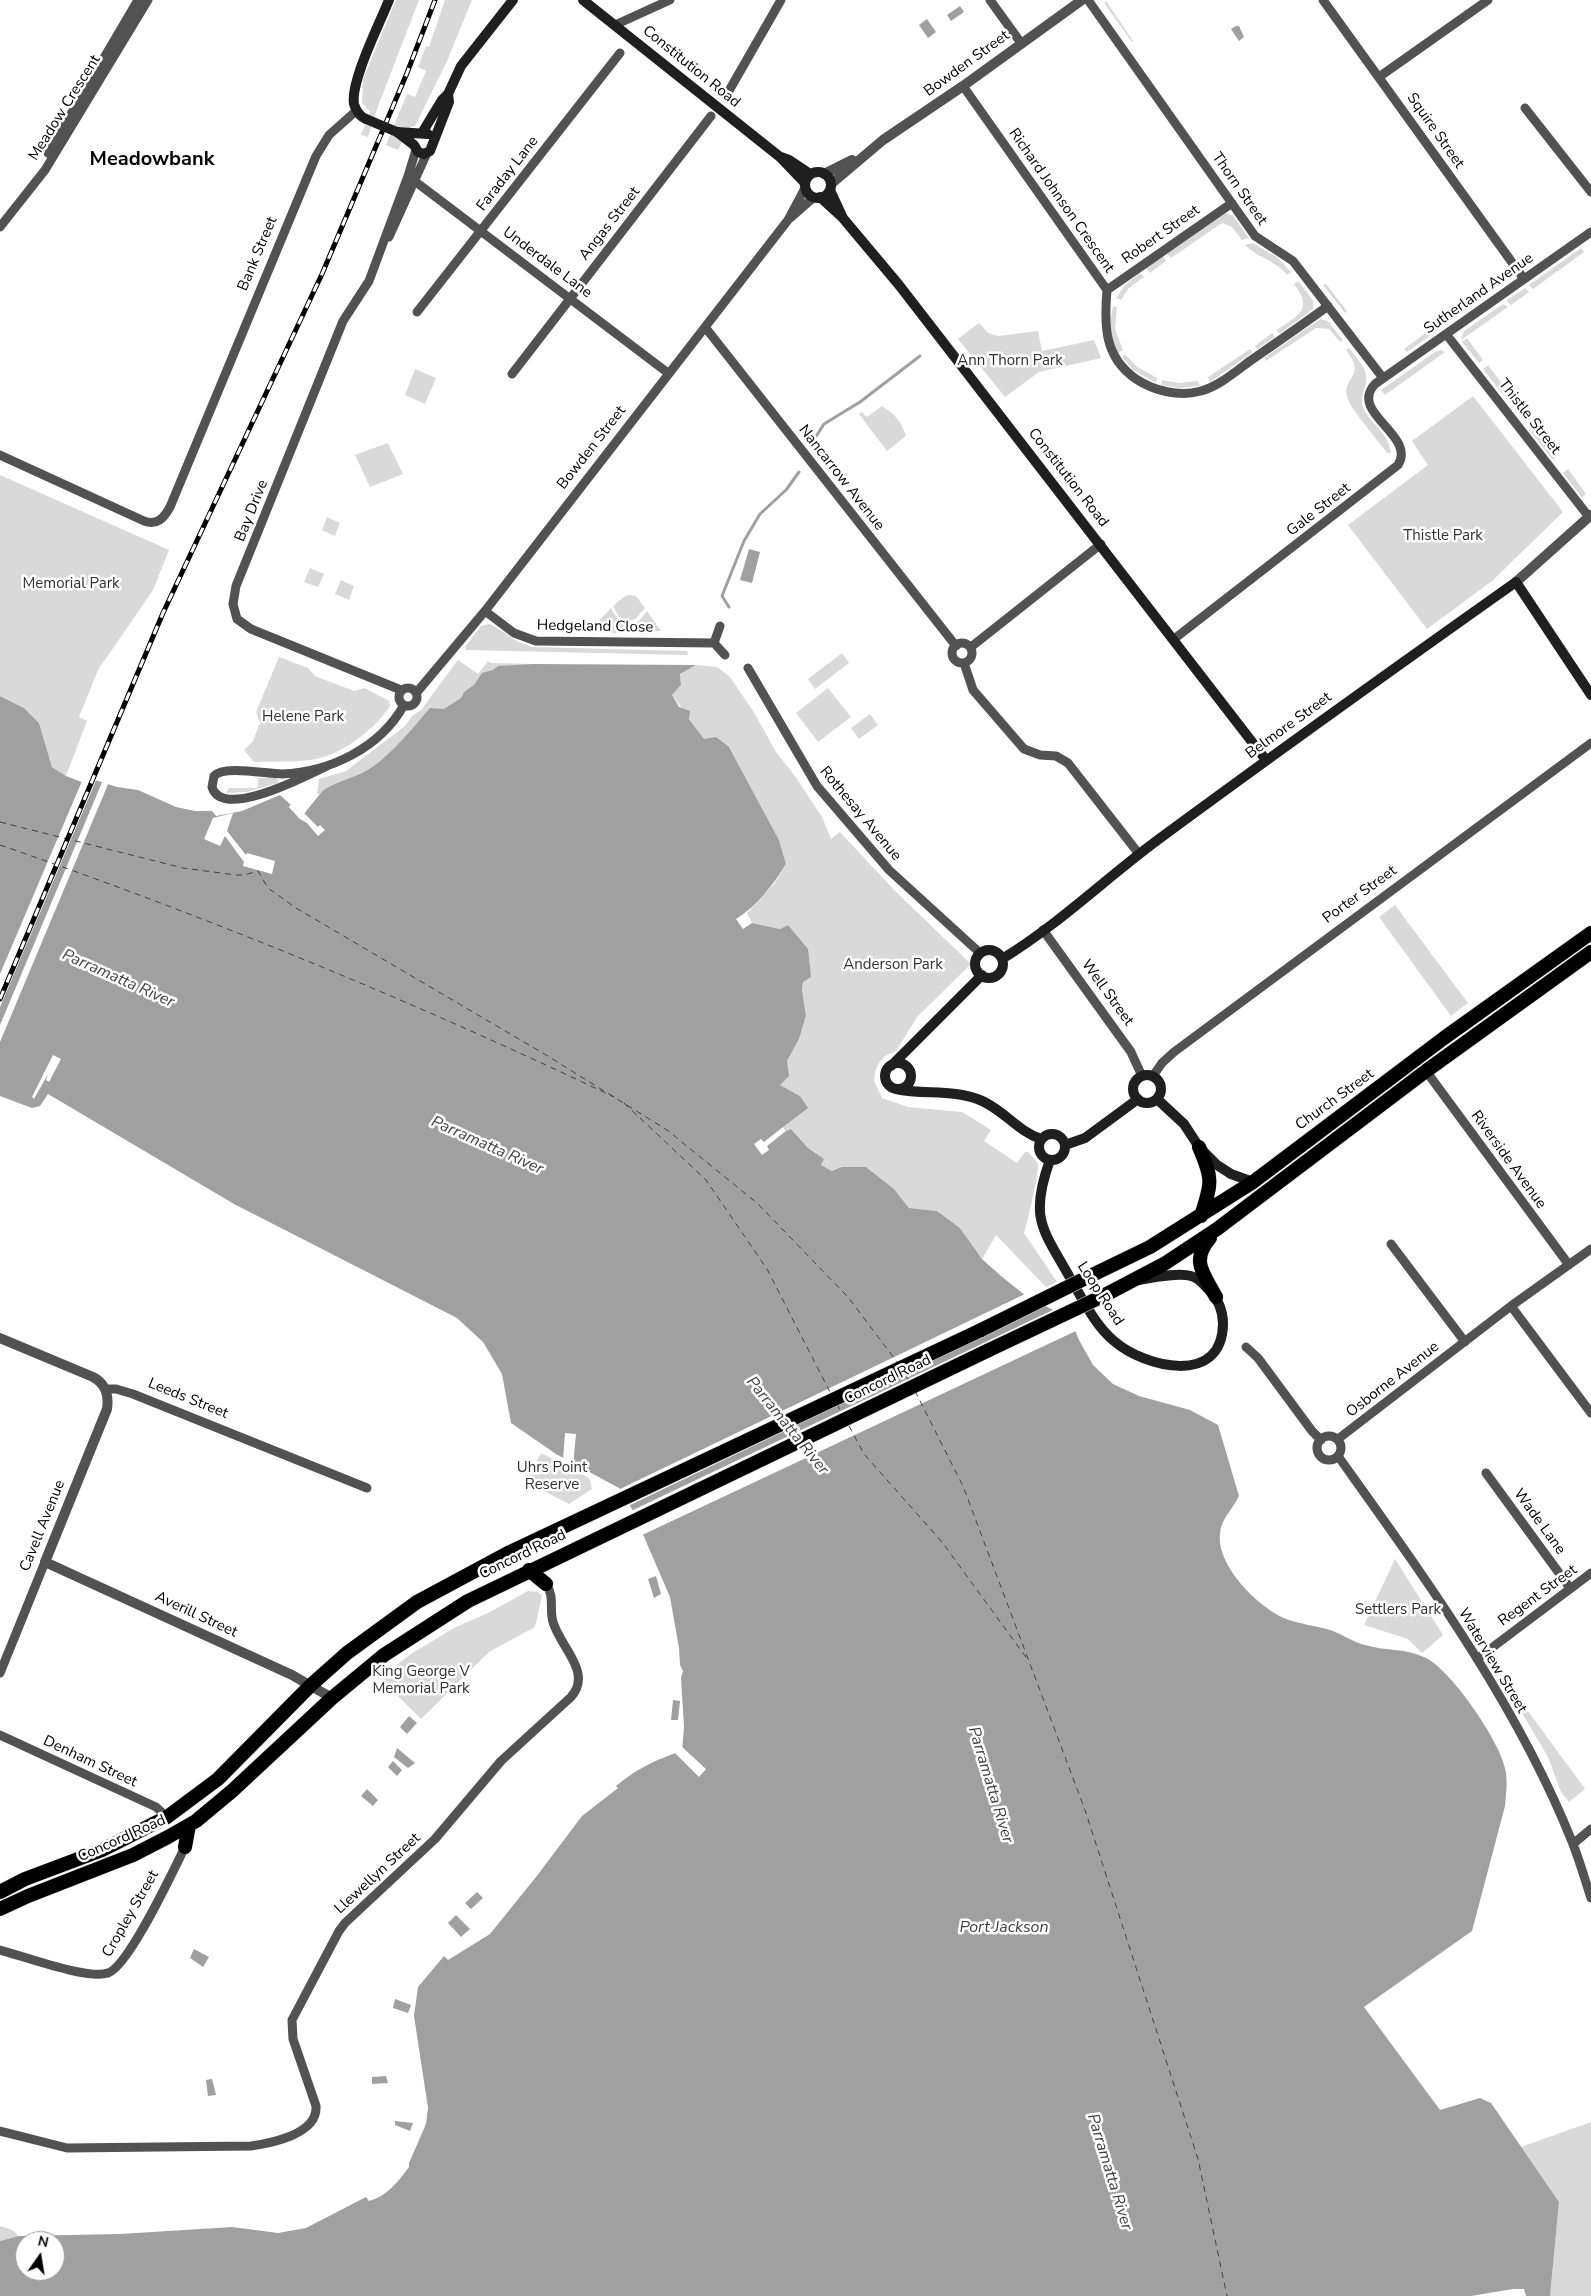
<!DOCTYPE html>
<html>
<head>
<meta charset="utf-8">
<style>
  body { margin:0 }
  #map { position:relative; width:1591px; height:2296px; overflow:hidden; background:#fff; font-family:"Nunito Sans",sans-serif }
  canvas { display:block }
  .north { position:absolute; left:15px; top:2231px; width:50px; height:50px; box-sizing:border-box; background:#fff; border:1px solid #999; border-radius:50%; rotate:13deg; font-size:14px; font-weight:700; line-height:20px; text-align:center; color:#000 }
  .north::after { content:''; display:block; margin:auto; width:18px; height:22px; background:#000; clip-path:polygon(50% 0,100% 100%,50% 72%,0 100%) }
</style>
</head>
<body>
<div id="map">
<canvas width="1591" height="2296"></canvas>
<div class="north">N</div>
</div>
<script>
const c = document.querySelector('canvas').getContext('2d');
c.lineJoin = 'round';
function fill(path, color) { c.fillStyle = color; c.fill(path, 'evenodd'); }
function stroke(path, color, width, dash) { c.strokeStyle = color; c.lineWidth = width; c.lineCap = dash ? 'butt' : 'round'; c.setLineDash(dash || []); c.stroke(path); }
function label(font, color, halo, rows, align = 'center') {
  c.font = font + ' "Nunito Sans",sans-serif'; c.lineWidth = 5; c.setLineDash([]); c.textBaseline = 'middle'; c.strokeStyle = halo; c.fillStyle = color; for (const [text, x, y, turn = 0] of rows) {
    c.save(); c.translate(x, y); c.rotate((+turn || 0) * Math.PI / 180); c.textAlign = isNaN(turn) ? turn : align; if (halo) c.strokeText(text, 0, 0); c.fillText(text, 0, 0); c.restore();
  }
}
fill(new Path2D(`
  M396,0H419L377,109L368,137L361,135L370,112L362,103L363,79Z
  M445,0H472L447,61L415,126L410,127L398,150L386,145L407,94L415,97L426,71L418,67L426,46L429,47Z
  M1106,1L1133,41L1132,42L1104,3Z
  M1226,213L1233,216L1249,238L1242,240L1232,227L1222,223L1171,258L1167,254Z
  M1253,243L1278,258L1291,272L1287,275C1275,260 1258,258 1245,245Z
  M1581,248L1584,252L1533,289L1529,285Z
  M1163,256L1166,261L1150,273L1146,268Z
  M1140,273L1144,277L1129,288L1121,300L1116,298L1125,285Z
  M1298,281L1313,300V309L1279,334L1277,330C1298,315 1314,310 1294,284Z
  M1326,284L1347,311L1345,313L1323,285Z
  M1525,288L1529,292L1511,305L1506,301Z
  M1470,302L1473,305L1455,318L1452,314Z
  M1503,304L1508,307L1461,340L1464,331Z
  M1113,306L1117,307L1115,329L1123,350L1118,353C1111,337 1109,322 1113,306Z
  M1448,317L1451,321L1407,352L1404,349Z
  M1320,319L1328,321L1343,340L1340,342L1329,329L1316,328L1266,361L1264,358Z
  M979,323L988,333L998,336L1038,331L1042,351L1094,340L1101,358L1039,372L1005,397L958,339Z
  M1272,333L1275,337L1257,349L1255,346Z
  M1467,338L1483,360L1479,363L1462,342Z
  M1349,348C1355,356 1364,365 1366,375C1368,387 1358,397 1364,410C1372,424 1390,436 1391,453H1387C1379,441 1349,408 1347,396C1343,376 1367,377 1346,350Z
  M1250,349L1253,352L1210,382L1208,377Z
  M1441,350L1445,352L1385,395L1381,390L1435,352Z
  M1125,354L1136,366L1157,378L1156,383L1133,370L1122,357Z
  M1488,365L1509,393L1504,396L1483,369Z
  M415,369L436,378L425,404L405,395Z
  M1162,380L1180,383L1198,381L1200,386L1180,388L1161,385Z
  M1473,396L1563,512L1492,581L1427,629L1348,525L1428,465L1412,441Z
  M882,406C895,414 901,421 906,436L887,451L859,414L862,412L867,417Z
  M1536,428L1557,456L1553,460L1531,432Z
  M388,443L403,474L370,487L355,455Z
  M1568,469L1586,494L1582,498L1563,473Z
  M0,475L169,550L153,590L98,670L79,717L87,721L66,776L52,767L39,723L24,708L0,696Z
  M327,517L340,523L335,536L322,530Z
  M310,568L324,574L318,587L304,582Z
  M341,580L354,586L349,600L335,594Z
  M630,595L636,596L645,608C635,619 636,624 619,617L613,606L625,596Z
  M611,608C618,621 624,627 639,621L647,611L661,631L612,633V629H606V632H594L593,627Z
  M489,624L494,626L518,642L532,647L687,651L688,655L466,650L465,647L481,626Z
  M842,653L849,663L815,689L808,679Z
  M279,657L308,668L315,676L354,691L365,688L389,701L390,706C377,727 345,752 320,758C303,763 273,761 254,762L244,750L253,741L260,723L256,712Z
  M458,660L478,674L488,661L491,663L534,664L333,796L317,794L319,779L346,771L405,726L412,716L421,710Z
  M696,665L717,667L730,677L755,714L776,752L795,776L822,817L831,839L840,832L895,891L971,964L917,1017L896,1051L885,1056L879,1063L875,1072L874,1081L882,1098L908,1107L962,1112L991,1130L984,1141L1017,1163L1025,1152H1028C1031,1156 1036,1160 1038,1164C1040,1168 1027,1226 1024,1233L1057,1282L1046,1287L996,1235L982,1259L960,1228L937,1211L909,1208L894,1189L866,1167L832,1171L821,1165L823,1159L808,1148L791,1129L787,1132L783,1127L800,1096L780,1085L787,1061L799,1039L806,1017L802,990L803,982L780,929L752,923L747,913L774,884L786,864L779,840L729,747L704,739L672,695L681,685L680,674Z
  M828,688L851,717L818,742L796,713Z
  M870,714L878,725L859,739L851,728Z
  M258,778H277L278,783L247,792L226,793L229,788H256L258,786Z
  M1395,905L1468,1003L1451,1016L1379,917Z
  M541,1453L589,1478L592,1489L569,1504L526,1482Z
  M1395,1559L1443,1635L1422,1653L1408,1639L1364,1625Z
  M528,1591L538,1592L542,1596L535,1627L489,1652L421,1719L380,1678L411,1654L454,1628L490,1612Z
  M1490,1659L1585,1789L1569,1802L1561,1792L1548,1757Z
  M1591,2122V2296H1550L1559,2202L1521,2147Z
  M0,2226L12,2230L19,2236L0,2241Z`), '#d9d9d9');
fill(new Path2D(`
  M960,6L964,12L951,21L947,15Z
  M927,19L936,32L928,38L919,25Z
  M1236,26H1239L1244,37L1239,41L1231,29Z
  M749,549L760,552L752,583L740,580Z
  M534,664L696,665L680,674L681,685L672,695L679,707L690,711L689,719L704,739L716,737L729,747L779,840L786,864C773,885 757,906 736,919L743,929L752,923L780,929L788,925L808,949L811,977L803,982L802,990L806,1016L799,1039L787,1061L789,1076L780,1085L800,1096L808,1108L783,1127L787,1131L791,1129L808,1148L824,1159L821,1165L832,1171L842,1167H866L894,1189L909,1208L937,1211L960,1228L982,1259L1001,1276L1026,1296L1061,1314L1074,1328L1079,1340L1093,1365L1113,1384L1139,1396L1190,1410L1218,1425L1239,1496C1233,1509 1221,1519 1220,1533C1216,1566 1258,1607 1286,1619C1300,1624 1316,1626 1330,1630C1342,1634 1353,1642 1365,1645C1384,1651 1405,1648 1424,1657C1450,1668 1499,1740 1505,1768C1508,1781 1506,1794 1505,1806L1472,1931L1364,2007L1440,2110L1480,2098L1491,2103L1559,2202L1550,2296H0V2241L19,2236L120,2234L232,2227L278,2233L306,2228L366,2197L369,2201C387,2196 398,2182 409,2167V2163L426,2124L428,2108L414,2016L418,1987L444,1956L448,1960L490,1934L536,1877L582,1816L618,1788L616,1786C636,1769 657,1759 682,1751L684,1727L681,1678L683,1671L680,1665L679,1648L670,1597L632,1509L619,1488L556,1454L511,1423L502,1374L483,1342L457,1318L234,1204L48,1094L40,1106L32,1108L0,1096V696L24,708L39,723L52,767L66,776L92,786L95,780L117,787L138,790L176,807L195,811H212L216,816L242,811L280,795L291,805L289,807L300,819C305,813 321,792 325,789C340,780 359,777 374,766C395,750 413,728 430,708L444,709L461,698L464,692L474,685L482,673L493,670L498,666ZM25,2241H55V2271H25Z
  M656,1576L661,1594L654,1598L648,1579Z
  M673,1700L680,1701L678,1720H671Z
  M409,1716L417,1723L407,1734L400,1727Z
  M397,1748L415,1763L408,1768L394,1757Z
  M393,1761L402,1770L397,1776L388,1767Z
  M367,1789L378,1800L373,1806L361,1796Z
  M477,1892L483,1898L471,1909L465,1903Z
  M456,1915L470,1929L461,1937L448,1923Z
  M194,1949L209,1957L203,1967L190,1958Z
  M395,1999L411,2005L408,2013L393,2008Z
  M386,2076L388,2083L372,2084V2077Z
  M212,2079L216,2095L208,2096L206,2080Z
  M395,2121L413,2123L410,2131L395,2125Z`), '#a0a0a0');
fill(new Path2D(`
  M69,775L91,783L94,778H97L0,1007V974L82,781Z
  M103,780L109,782L0,1042V1025Z
  M292,803V807L300,815L303,812L318,827L320,825L325,830L318,836L307,823L300,819L289,807Z
  M233,813L227,831L246,855L247,853L275,861L272,874L243,866L244,862L225,836L220,846L204,839L213,818Z
  M53,1055L61,1059L49,1082L46,1080L48,1074L34,1099L32,1097Z
  M783,1127L786,1131L767,1146L769,1150L762,1155L754,1144L761,1139L764,1142Z
  M1027,1293L1049,1304L628,1506L618,1490Z
  M1057,1308L1063,1312L1078,1330L640,1536L631,1511Z
  M565,1433L576,1434L573,1466L563,1460Z
  M680,1745L706,1769L699,1777L673,1751L680,1749Z
  M1513,2289H1524L1526,2296H1471Z`), '#fff');
stroke(new Path2D(`
  M815,438L824,424L860,402L920,356
  M729,607L722,596L744,541L760,514L786,490L799,472`), '#a0a0a0', 3);
stroke(new Path2D(`
  M0,822L183,868L236,875H244L258,871L268,888L296,908L546,1055L667,1130L757,1203L848,1297L897,1362
  M0,845C209,917 415,1002 614,1097
  M624,1103L706,1180L767,1269L831,1394
  M905,1374L909,1381
  M915,1391L963,1486L1085,1810L1198,2159L1227,2296
  M837,1404L842,1414
  M849,1426L864,1454L942,1542L1028,1660`), '#414141', 1, [6, 5]);
const trunk = new Path2D(`
  M1199,1147C1213,1179 1212,1183 1201,1216
  M1210,1238C1190,1261 1204,1274 1216,1297
  M1088,1277L1150,1247L1253,1182L1444,1038L1591,933
  M1103,1296L1164,1264L1217,1229L1426,1071L1591,952
  M529,1570L546,1584
  M185,1847L189,1825
  M0,1892L25,1879L102,1850L167,1817L218,1779L311,1685L347,1653L417,1602L510,1552L981,1330
  M0,1909L28,1896L133,1855L168,1837L196,1821L232,1791L332,1698L384,1655L468,1601L989,1350`);
stroke(trunk, '#dbdbdb', 15);
stroke(new Path2D(`
  M990,0L1021,43
  M1088,0L1255,236L1293,261L1383,378
  M1323,0L1524,279
  M615,25L670,0
  M1379,77L1488,0
  M963,86L1107,290C1104,325 1104,357 1136,379C1154,391 1179,397 1201,391C1219,386 1235,372 1250,361C1276,343 1302,325 1328,306
  M726,96L781,0
  M1525,108L1591,192
  M48,153L138,0
  M408,176L668,373
  M790,218L814,197
  M0,227L45,170L148,0
  M389,237L427,153
  M1107,290L1232,203
  M417,312L620,53
  M705,327L956,646
  M1446,334L1589,517
  M512,374L711,116
  M0,455L144,521C157,526 164,518 170,507L316,156L329,135L356,111
  M485,611L514,633L536,641L714,643L720,626
  M1174,639L1398,465C1417,435 1348,413 1375,384L1591,232
  M714,643L725,655
  M952 653a10 10 0 1 1 20 0a10 10 0 1 1-20 0Z
  M971,647L1101,544
  M964,663L973,690L1024,749L1040,755L1056,756L1068,763L1139,854
  M748,668L817,786L889,870L980,953
  M399 697a9 9 0 1 1 18 0a9 9 0 1 1-18 0Z
  M401,690L251,629L237,619L233,604L236,586L343,321L369,281L408,176L416,150
  M417,692L485,611L788,220L805,188
  M329,765C308,775 222,821 212,787L214,776C224,765 266,774 282,774C330,772 380,748 404,705
  M1043,930L1131,1052L1142,1076
  M1426,1071L1569,1265
  M1153,1076L1162,1063L1174,1052L1591,743
  M1391,1244L1465,1342
  M1511,1306L1591,1413
  M1246,1347L1258,1358L1312,1431L1321,1440
  M106,1389H116L133,1394L367,1488
  M1317 1448a12 12 0 1 1 24 0a12 12 0 1 1-24 0Z
  M1338,1439L1511,1306L1591,1249
  M1338,1456C1425,1578 1517,1703 1573,1844C1580,1862 1585,1880 1591,1898
  M1486,1473L1570,1588
  M1477,1659L1591,1573
  M0,1673L45,1562
  M0,1735L156,1807L167,1817
  M1573,1844L1591,1829
  M0,1950C23,1956 88,1980 108,1973C129,1966 173,1871 185,1847
  M0,2131L67,2148L251,2146C272,2143 318,2134 316,2106L293,2039L292,2020L339,1931L345,1923L435,1839L501,1761L571,1697C593,1672 560,1647 553,1622C549,1608 555,1597 546,1584`), '#525252', 9);
stroke(new Path2D(`
  M824,174L852,160
  M831,184L883,140L963,86L1082,0
  M1516,582L1591,515
  M0,1338L93,1377C106,1384 109,1395 107,1409L45,1562L292,1675L332,1698`), '#525252', 10);
stroke(new Path2D(`
  M583,0L780,157L805,183
  M366,119C359,116 356,111 354,104C350,82 380,23 389,0
  M397,132L414,145L418,152L424,154L430,151L449,102L448,94
  M397,132L428,134
  M422,133L442,100L448,94L461,66L513,0
  M781,157L789,160L810,174
  M805 185a13 13 0 1 1 26 0a13 13 0 1 1-26 0Z
  M830,190L842,216
  M820,197L842,217L899,285L1266,760
  M975 964a14 14 0 1 1 28 0a14 14 0 1 1-28 0Z
  M1002,959C1058,925 1106,878 1159,839C1277,752 1396,667 1516,582L1591,695
  M885 1076a13 13 0 1 1 26 0a13 13 0 1 1-26 0Z
  M891,1066L982,975
  M1133 1089a14 14 0 1 1 28 0a14 14 0 1 1-28 0Z
  M896,1089C924,1095 953,1089 980,1100C1003,1109 1017,1131 1041,1139
  M1157,1099L1184,1124L1199,1147L1217,1165L1231,1174L1253,1182
  M1039 1147a13 13 0 1 1 26 0a13 13 0 1 1-26 0Z
  M1065,1145L1085,1138L1138,1099
  M1050,1160C1028,1221 1044,1230 1073,1283C1084,1302 1096,1326 1114,1341C1145,1368 1222,1386 1223,1324C1223,1310 1218,1299 1209,1290C1203,1284 1199,1278 1191,1276C1178,1272 1152,1278 1139,1280`), '#1f1f1f', 10);
stroke(trunk, '#000', 14);
const rail = new Path2D(`
  M0,999L163,613L322,274L407,73L435,0`);
stroke(rail, '#000', 5);
stroke(rail, '#fff', 3, [9]);
const trunkBridge = new Path2D(`
  M981,1330L1088,1277
  M989,1350L1103,1296`);
stroke(trunkBridge, '#dbdbdb', 15, []);
stroke(new Path2D(`
  M366,119L397,132`), '#1f1f1f', 10);
stroke(trunkBridge, '#000', 14);
label('15px', '#000', '#fff', [
  ["Bowden Street",967,64,-36],
  ["Constitution Road",691,67,39],
  ["Meadow Crescent",65,108,-58],
  ["Squire Street",1435,131,55],
  ["Faraday Lane",508,174,-52],
  ["Thorn Street",1239,189,55],
  ["Richard Johnson Crescent",1061,201,55],
  ["Angas Street",610,224,-52],
  ["Robert Street",1161,235,-35],
  ["Bank Street",258,254,-67],
  ["Underdale Lane",547,263,37],
  ["Sutherland Avenue",1479,294,-35],
  ["Thistle Street",1529,417,52],
  ["Bowden Street",592,448,-52],
  ["Nancarrow Avenue",841,478,52],
  ["Constitution Road",1068,478,52],
  ["Gale Street",1319,510,-38],
  ["Bay Drive",252,511,-68],
  ["Hedgeland Close",595,627,1],
  ["Belmore Street",1289,726,-36],
  ["Rothesay Avenue",860,814,50],
  ["Porter Street",1360,895,-36],
  ["Well Street",1107,993,54],
  ["Church Street",1335,1100,-36],
  ["Riverside Avenue",1508,1160,54],
  ["Loop Road",1100,1294,57],
  ["Concord Road",888,1380,-26],
  ["Osborne Avenue",1393,1380,-38],
  ["Leeds Street",188,1399,22],
  ["Wade Lane",1539,1522,54],
  ["Cavell Avenue",43,1526,-68],
  ["Concord Road",523,1555,-26],
  ["Regent Street",1538,1596,-36],
  ["Averill Street",196,1615,25],
  ["Waterview Street",1492,1661,59],
  ["Denham Street",90,1762,25],
  ["Concord Road",122,1839,-24],
  ["Llewellyn Street",378,1874,-43],
  ["Cropley Street",131,1914,-60]
]);
label('15px', '#303030', '#fff', [
  ["Ann Thorn Park",1010,361],
  ["Thistle Park",1443,536],
  ["Memorial Park",71,584],
  ["Helene Park",303,717],
  ["Anderson Park",893,965],
  ["Uhrs Point",552,1468],
  ["Reserve",552,1485],
  ["Settlers Park",1398,1610],
  ["King George V",421,1672],
  ["Memorial Park",421,1689]
]);
label('italic 16px', '#414141', '#fff', [
  ["Parramatta River",118,979,24],
  ["Parramatta River",487,1146,24],
  ["Parramatta River",787,1426,51],
  ["Parramatta River",990,1785,73],
  ["Port Jackson",1004,1928],
  ["Parramatta River",1109,2172,73]
]);
label('bold 20px', '#000', '#fff', [
  ["Meadowbank",152,160]
]);
</script>
</body>
</html>
